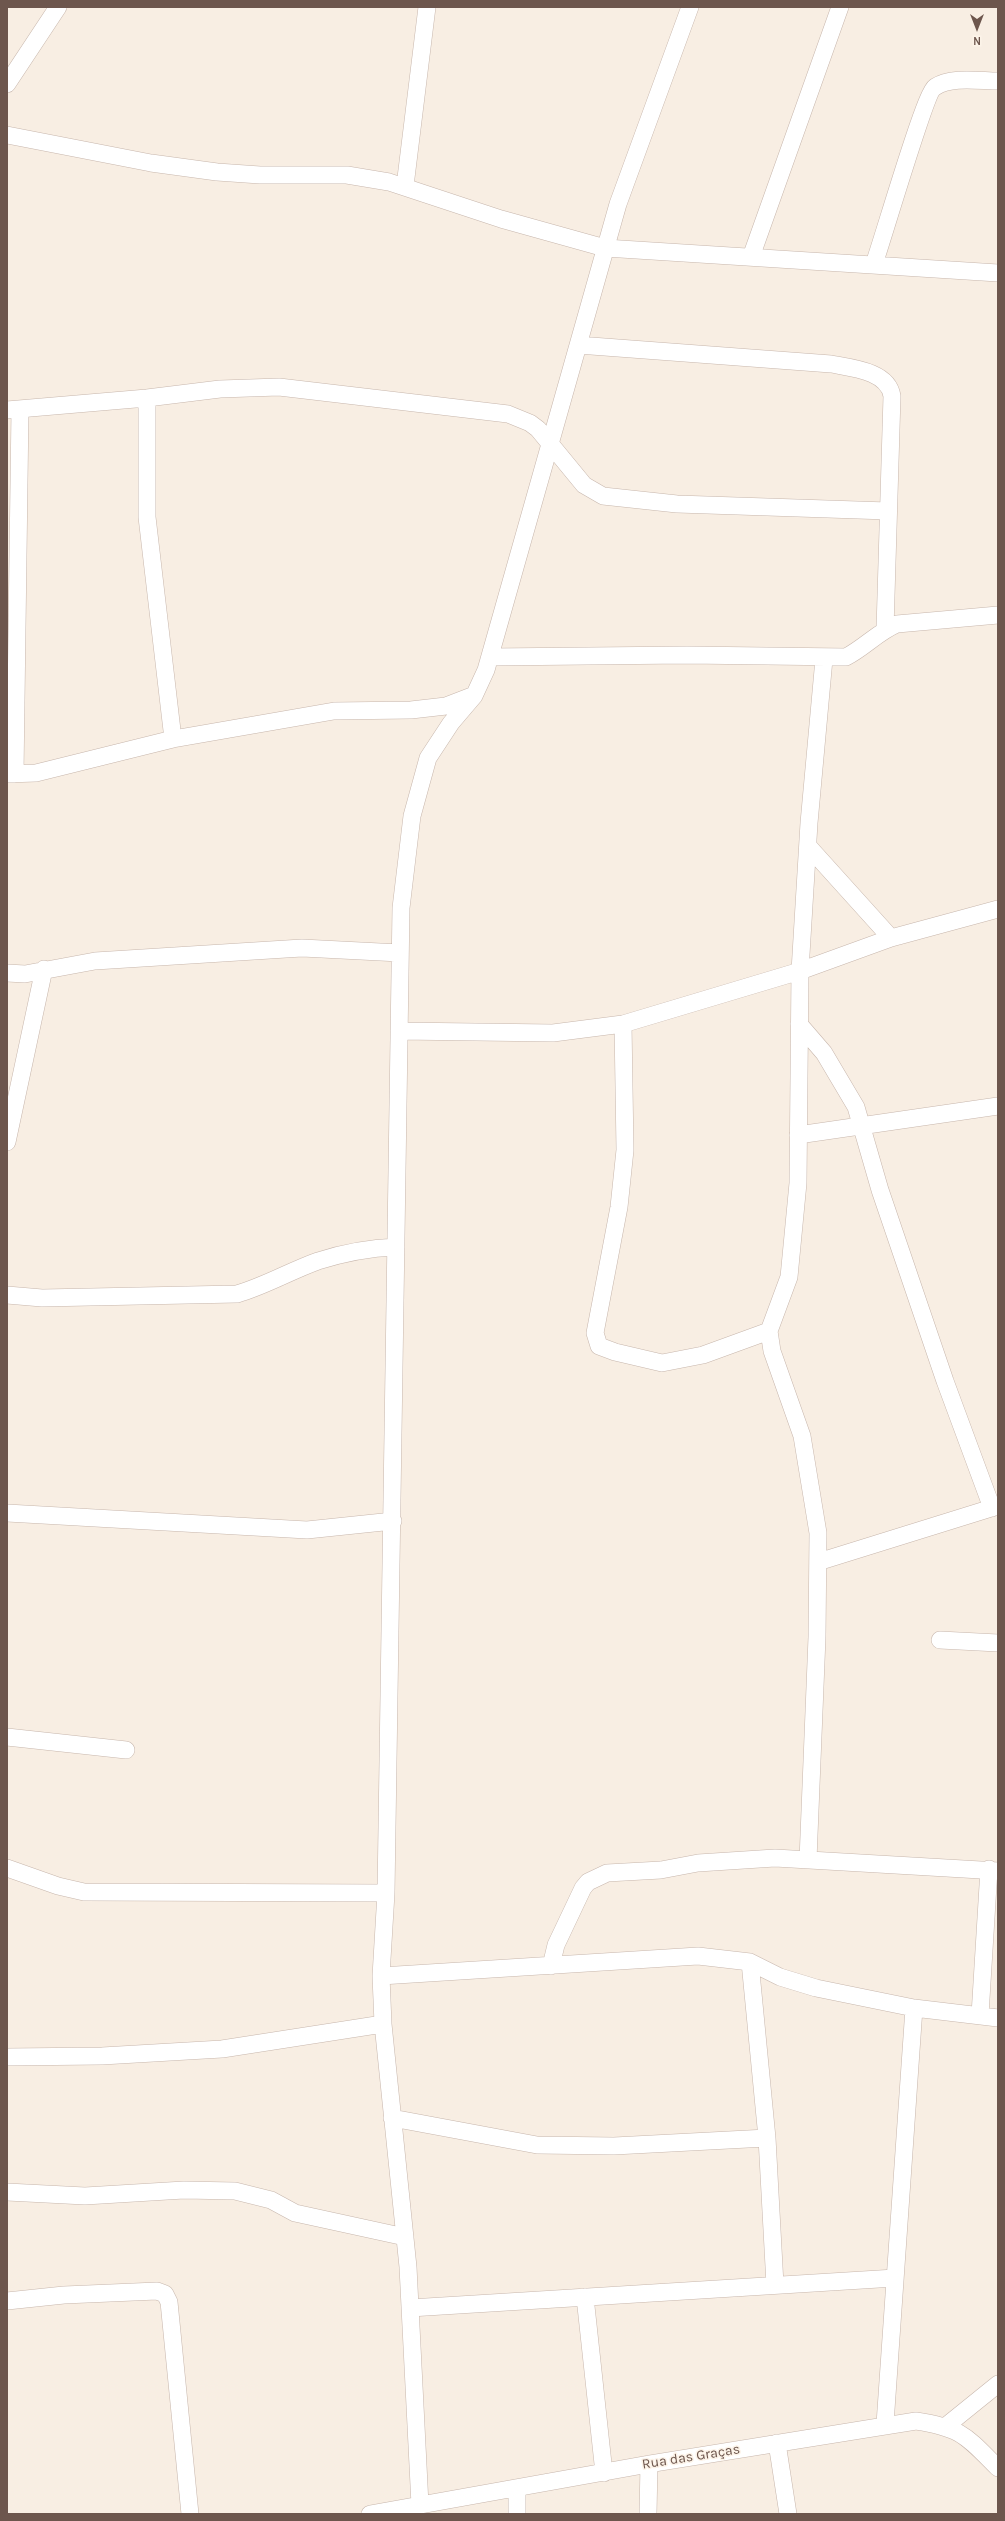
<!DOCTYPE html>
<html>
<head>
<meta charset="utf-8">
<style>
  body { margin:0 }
  #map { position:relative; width:1005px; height:2521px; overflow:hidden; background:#f8eee3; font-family:Karla,sans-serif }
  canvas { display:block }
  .frame { position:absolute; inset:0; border:8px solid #6d564d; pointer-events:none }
  .north { position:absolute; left:957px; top:8px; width:40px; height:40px; -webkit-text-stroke:3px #fcf3e8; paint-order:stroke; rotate:180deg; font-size:11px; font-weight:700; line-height:16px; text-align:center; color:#6d564d }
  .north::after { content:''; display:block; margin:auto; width:14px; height:18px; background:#6d564d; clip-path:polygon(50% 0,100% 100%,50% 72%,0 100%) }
</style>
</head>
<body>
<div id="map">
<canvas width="1005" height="2521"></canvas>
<div class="frame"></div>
<div class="north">N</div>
</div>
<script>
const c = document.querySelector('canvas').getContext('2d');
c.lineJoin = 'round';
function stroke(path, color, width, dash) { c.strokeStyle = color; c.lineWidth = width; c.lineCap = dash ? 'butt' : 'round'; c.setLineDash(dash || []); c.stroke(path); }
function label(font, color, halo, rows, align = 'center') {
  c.font = font + ' Karla,sans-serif'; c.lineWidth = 3; c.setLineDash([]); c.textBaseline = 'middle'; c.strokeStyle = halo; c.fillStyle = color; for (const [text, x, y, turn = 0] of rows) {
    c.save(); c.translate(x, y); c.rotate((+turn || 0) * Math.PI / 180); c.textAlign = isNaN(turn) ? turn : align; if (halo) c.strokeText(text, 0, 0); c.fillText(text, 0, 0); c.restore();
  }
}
const minor = new Path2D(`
  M7,84L58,7
  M7,135L151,163L217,172L260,175H347L389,182L501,219L605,248L998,273
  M405,186L427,7
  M751,257L840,7
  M874,264C882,242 925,93 935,87C951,76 980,81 998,81
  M578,345L831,364C852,368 888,371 892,396L885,629
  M147,398V517L173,739
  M7,410L147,398L220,389L279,387L508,414L530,423L538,429L584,485L603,496L677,504L888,511
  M490,657L687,655L846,657C865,647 878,632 897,624L998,615
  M7,774L36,773L173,739L334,711L411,710L446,706L472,696
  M15,774L20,410
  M808,846L891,938
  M7,973L25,974L95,961L302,948L400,953
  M623,1024L625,1150L619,1207L595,1333L599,1346L615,1352L662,1363L703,1355L769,1331
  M799,1024L824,1053L856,1107L880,1190L945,1381L992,1508
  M399,1031L553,1033L623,1024L800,971L891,938L998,909
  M798,1135L998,1106
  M7,1142L44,969
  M7,1295L42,1298L237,1294C265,1286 290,1271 318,1261C343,1253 369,1248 396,1247
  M7,1513L307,1530L393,1521
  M818,1562L998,1506
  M940,1640L998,1643
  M7,1737L126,1750
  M808,1860L817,1637L818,1533L802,1436L772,1351L769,1331L789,1277L798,1183L800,971L809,823L824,659
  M7,1868L58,1886L84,1892L386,1893
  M750,1962L767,2138L775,2285
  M551,1966L556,1945L583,1888L588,1882L607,1873L661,1870L698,1863L775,1858L998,1871
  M381,1976L698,1956L750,1962L780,1977L816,1988L914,2008L998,2018
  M980,2015L989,1869
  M7,2057L102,2056L222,2049L383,2024
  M392,2118L537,2145L614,2146L767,2138
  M7,2192L85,2196L184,2190L235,2191L271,2200L295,2213L405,2237
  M585,2297L604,2473
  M7,2301L64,2295L157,2291L165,2294L169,2302L190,2514
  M410,2308L895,2278
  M885,2424L914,2008
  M946,2426L998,2384
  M777,2443L788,2514
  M517,2488V2514
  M420,2505L408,2267L383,2024L381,1976L386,1893L401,908L412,816L428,758L451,723L474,696L486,670L618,204L690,7
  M370,2514L649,2464L916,2421C962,2428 966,2436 998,2468
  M648,2514L649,2464`);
stroke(minor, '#c7b6ac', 18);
stroke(minor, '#fff', 17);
label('14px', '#6d564d', '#fcf3e8', [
  ["Rua das Graças",691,2457,-9]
]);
</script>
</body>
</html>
